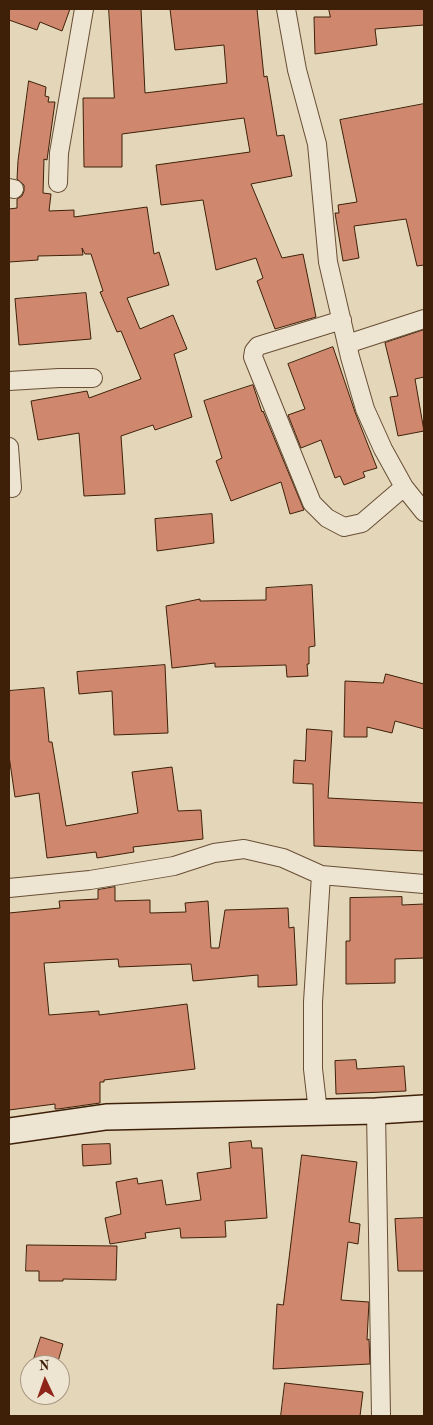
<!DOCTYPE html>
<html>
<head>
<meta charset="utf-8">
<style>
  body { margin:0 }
  #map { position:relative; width:433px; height:1425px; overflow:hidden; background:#e4d7b9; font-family:"Old Standard TT",serif }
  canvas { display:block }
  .frame { position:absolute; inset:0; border:10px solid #3e2009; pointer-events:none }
  .north { position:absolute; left:20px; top:1355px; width:50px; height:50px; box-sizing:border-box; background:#ede5d2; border:1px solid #a79682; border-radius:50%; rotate:357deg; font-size:14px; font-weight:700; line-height:20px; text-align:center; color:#3e2009 }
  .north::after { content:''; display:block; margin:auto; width:18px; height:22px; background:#8f2418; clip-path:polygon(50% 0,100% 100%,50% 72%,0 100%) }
</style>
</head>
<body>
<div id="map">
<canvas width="433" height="1425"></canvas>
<div class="frame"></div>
<div class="north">N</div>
</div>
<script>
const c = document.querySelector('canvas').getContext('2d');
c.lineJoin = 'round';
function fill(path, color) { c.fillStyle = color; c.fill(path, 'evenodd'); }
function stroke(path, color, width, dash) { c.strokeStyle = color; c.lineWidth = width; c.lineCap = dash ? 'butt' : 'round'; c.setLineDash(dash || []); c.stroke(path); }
const building = new Path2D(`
  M9,9H70L62,31L40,22L37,30L9,20Z
  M109,9H141L145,93L227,83L224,45L175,50L170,9H257L264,77L267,76L277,136L284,135L292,176L251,184L282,258L303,254L316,317L275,329L257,281L263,278L256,258L216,270L203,200L161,205L156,165L250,152L244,118L122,134V167H84L83,98H114Z
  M329,9H424V25L375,29L377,45L315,54L314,17H330Z
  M29,81L46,87L45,96L49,97L48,102H55L47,160L44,159L43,193L51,194L49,211L74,210V217L147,207L154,254L159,252L169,285L127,298L140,329L173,315L187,349L174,354L192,417L155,430L153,425L121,436L125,494L84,496L79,433L38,440L31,401L87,391L89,398L141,379L121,331L117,332L100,292L103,291L91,254H85L82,248L83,255L38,256V260L9,262V209L17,208V199L22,196L24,191V185L17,179L18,161Z
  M424,104V265L417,266L406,219L354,226L359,258L343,261L335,213H339L338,205L357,202L340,120Z
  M86,293L91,339L19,345L15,299Z
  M424,330V377L415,379L424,431L398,436L390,397L398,396L385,343Z
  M333,347L355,412L377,468L363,472L365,477L344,485L340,476L335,478L321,440L301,448L288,415L305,409L288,364Z
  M253,385L262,412L263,411L304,510L290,514L281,482L231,501L216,461L222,458L204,401Z
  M212,514L214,543L157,551L155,519Z
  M312,585L315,646L309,647V664H307L308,676L287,677L286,665L215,667V663L172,668L166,606L200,599V601L266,600V588Z
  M165,665L168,733L114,735L112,691L79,694L77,672Z
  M386,674L424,684V729L395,721L392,733L367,727V737H344L345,681L383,683Z
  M44,688L49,742H52L66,826L138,813L132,772L172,767L178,811L201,810L203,839L133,847L134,852L97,858L96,852L47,858L39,793L15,797L9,756V691Z
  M307,729L332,731L328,798L424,803V851L314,846L313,784L293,783L294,760L305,761Z
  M115,887V901L150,900V913L186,912L185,903L208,901L211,948H219L225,910L288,908L289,928L294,927L297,985L258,987V975L193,981L191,964L119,967L118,959L44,963L49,1015L99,1011V1015L187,1004L195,1069L104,1080V1082H100V1103L58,1109H55V1104L9,1110V913L60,908L59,901L98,899V890Z
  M402,897V905L424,904V958L395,959V983L346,984V941H350V898Z
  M356,1060L357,1069L404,1066L406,1091L336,1094L335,1061Z
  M251,1141L252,1148H262L267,1218L225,1221L226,1237L181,1238L180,1228L145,1233L146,1238L110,1244L105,1218L121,1214L116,1182L137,1178L138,1184L162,1180L166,1205L201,1200L197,1173L231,1168L229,1143Z
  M110,1144L111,1164L83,1166L82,1145Z
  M302,1155L357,1162L349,1222L360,1224L358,1244L348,1242L341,1300L369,1302L367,1340L369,1339L370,1364L273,1369L277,1304L283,1305Z
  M424,1218V1271H398L395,1219Z
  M27,1245L117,1246L116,1280L63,1279V1281H39V1271H26Z
  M41,1337L63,1344L57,1365H32Z
  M285,1383L363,1392L360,1416H281Z`);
fill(building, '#cf886d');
stroke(building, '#3e2009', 1);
const street = new Path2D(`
  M286,9L297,70L317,144L328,262L350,357L365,409L383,449L404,487L424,512
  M58,183L59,153L84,9
  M9,188L14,189
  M342,320L258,346L254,351L253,357L312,503L327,518L344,527L362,523L404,487
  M347,344L424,319
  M9,381L59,378H93
  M9,447L12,488
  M9,888L90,880L174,866L214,853L244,849L283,858L321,875L424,884
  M376,1111L381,1416
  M318,1112L313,1069V1002L321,875`);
const secondary = new Path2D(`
  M9,1131L106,1117L376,1111L424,1108`);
stroke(street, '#684e35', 20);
stroke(secondary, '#3e2009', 28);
stroke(street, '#ede5d2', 18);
stroke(secondary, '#ede5d2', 25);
</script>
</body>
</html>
